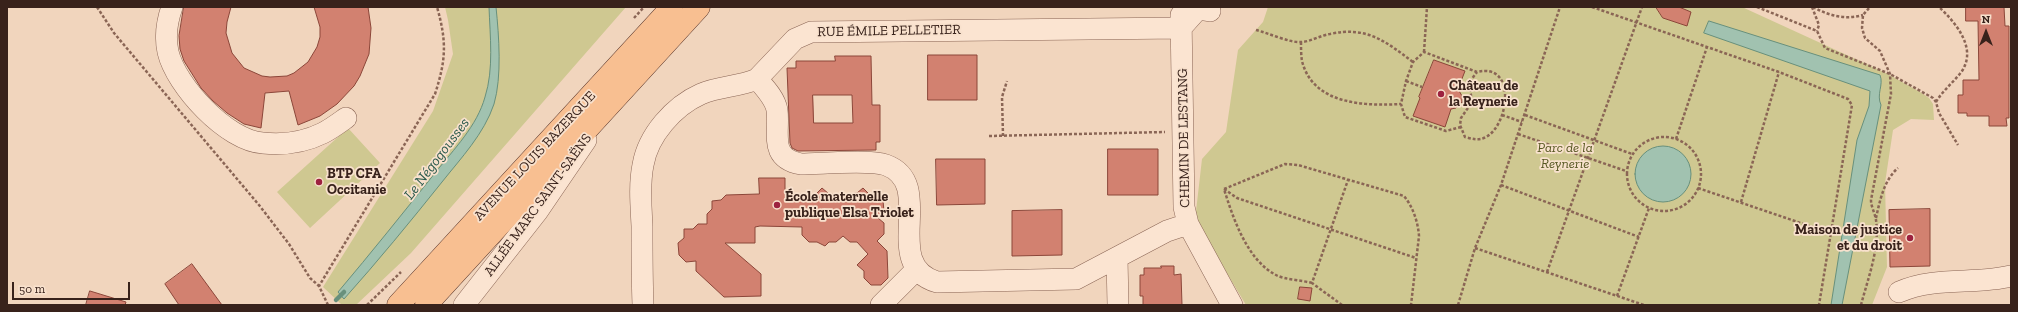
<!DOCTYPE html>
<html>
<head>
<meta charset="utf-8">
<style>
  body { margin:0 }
  #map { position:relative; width:2018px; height:312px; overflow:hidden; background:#f1d5bd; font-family:"Zilla Slab",serif }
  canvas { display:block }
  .frame { position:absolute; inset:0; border:8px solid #38221b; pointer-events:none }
  .north { position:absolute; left:1966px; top:12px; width:40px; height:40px; -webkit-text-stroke:3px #f8e1cd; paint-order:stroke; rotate:0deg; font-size:11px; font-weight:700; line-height:16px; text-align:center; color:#38221b }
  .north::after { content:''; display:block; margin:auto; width:14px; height:18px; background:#38221b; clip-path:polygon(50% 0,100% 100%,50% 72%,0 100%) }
  .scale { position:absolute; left:12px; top:282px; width:118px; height:18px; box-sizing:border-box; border:2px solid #38221b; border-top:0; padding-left:5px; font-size:12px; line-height:14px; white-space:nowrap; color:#38221b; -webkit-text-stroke:3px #f8e1cd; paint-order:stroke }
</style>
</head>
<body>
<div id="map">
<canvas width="2018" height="312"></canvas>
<div class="frame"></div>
<div class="north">N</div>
<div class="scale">50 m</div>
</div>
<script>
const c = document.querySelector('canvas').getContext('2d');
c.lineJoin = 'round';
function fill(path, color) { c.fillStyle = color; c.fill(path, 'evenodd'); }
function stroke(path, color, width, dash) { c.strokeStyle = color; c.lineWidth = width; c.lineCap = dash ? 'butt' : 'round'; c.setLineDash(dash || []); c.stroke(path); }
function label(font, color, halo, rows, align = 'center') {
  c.font = font + ' "Zilla Slab",serif'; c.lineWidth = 3.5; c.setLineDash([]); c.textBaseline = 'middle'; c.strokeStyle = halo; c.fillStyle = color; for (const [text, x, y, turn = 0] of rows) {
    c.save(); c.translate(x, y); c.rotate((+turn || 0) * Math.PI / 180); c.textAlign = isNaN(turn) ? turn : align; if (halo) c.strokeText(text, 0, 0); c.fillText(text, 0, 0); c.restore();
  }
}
fill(new Path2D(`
  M445,7H626L411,253L356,305H342L323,287L433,111L453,54L448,20Z
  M1268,7H1742L1886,73L1920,92L1929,98L1933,104L1934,120L1911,119L1893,130L1885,183L1887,267L1872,305H1246L1195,220L1202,159L1226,132L1238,50L1263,22Z
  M348,128L380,163L310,228L277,192Z`), '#cfc891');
const water = new Path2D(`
  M489,7H496C499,36 502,77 494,104C484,134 461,158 442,182C410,222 378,261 344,299L338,292C371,253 403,213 435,173C454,149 477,126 485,97C494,69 490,36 489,7Z
  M1709,21L1880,75C1884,85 1876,94 1881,105L1842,305H1831L1857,140L1869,106L1870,91L1704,33Z
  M1635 174a28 28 0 1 1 56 0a28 28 0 1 1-56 0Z`);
fill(water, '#a1c2b0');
stroke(water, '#68907c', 1);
stroke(new Path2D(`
  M336,300L344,292`), '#68907c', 4.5);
const building = new Path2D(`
  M184,7H231L227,22L226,33L232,53L244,68L262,76L270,77L287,76L294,73L308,62L317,47L320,37V27L314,7H368L371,28L369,54L360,76L354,86L337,104L320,116L298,125L289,91L265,93L261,128L244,124L227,113L213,101L201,88L184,61L180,49L179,36Z
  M1656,7H1679L1691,12L1687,26L1663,18Z
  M1966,7H2004L2005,26H2009V118H2006L2007,126H1989V116H1967V113H1958V95H1963V80H1979L1978,21H1966Z
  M928,55H977V100H928Z
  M835,56H871L872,105H880V142H876V150L798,151L792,148L790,143L787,68H796V61H835ZM813,95H852L853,123H814Z
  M1434,60L1465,71L1458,89L1462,96V102L1456,108L1451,109L1445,127L1413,116L1420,98L1419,97Z
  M1108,149H1158V195H1108Z
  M936,159H985V204L937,205Z
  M759,178H785V194H816L822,188L829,194H836L843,200L848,194L857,193L863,188L869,194H877L883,200L884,212L878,218L884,223V234L877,241L887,251L888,278L881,285H871L864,278V271L857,265L868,254L857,242H850L843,236L836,242H829L825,246L817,242H809L802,235V227L760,226L755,227V243H725L761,274V296L724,297L696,271V261L686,262L679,255L678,243L684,238V229H693L698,224H707V214L712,209V201L721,200L726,195L759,194Z
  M1930,209V266L1890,267L1889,210Z
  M1062,210V255L1012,256V211Z
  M192,264L222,305H179L165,284Z
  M1161,266H1174V275L1181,274L1182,305H1143V296H1140V275H1144V268H1161Z
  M1300,287L1312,288L1310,301L1298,299Z
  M90,291L126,302L125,305H86Z`);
fill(building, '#d28170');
stroke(building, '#8b4639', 1);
const minor = new Path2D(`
  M172,7C167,21 165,38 168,52C176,86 227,141 263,143C283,145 305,142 323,133C331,129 339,123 346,118
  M1181,15L1184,207L1188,224L1232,305
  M757,79C764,87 775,98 777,110C780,133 768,158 801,164C821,164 869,159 886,165C938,184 879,265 937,282L1076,279L1167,231L1188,224
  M1117,258L1118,305
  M1899,292C1935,276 1975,285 2011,276
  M464,305L537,212L586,140
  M643,305C642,279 642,252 642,226C641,206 639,184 643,165C648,135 674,106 701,94C719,86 739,87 757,79L795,39L811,32L1181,28L1198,9L1210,11
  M881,305L916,270`);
const major = new Path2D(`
  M398,305L672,7
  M426,305L699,7`);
stroke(minor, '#8a6555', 22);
stroke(major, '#57342a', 23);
stroke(new Path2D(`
  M97,7L114,33L259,205L289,244L310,278L319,286
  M1592,7L1779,72L1848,99L1852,105L1819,305
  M1757,7L1817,31L1825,48L1890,74L1933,98L1936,102L1939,113L1958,145
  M1812,7L1819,25L1817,31
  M1813,7C1829,16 1846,20 1863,15
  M634,18L644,7
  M1256,30C1268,33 1290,43 1301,42C1310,42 1321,35 1330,34C1367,26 1385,41 1413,62
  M1301,42C1301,48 1301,55 1302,61C1313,105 1365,106 1401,104
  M1424,52L1427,7
  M1406,81L1422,87
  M1462,102L1470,105
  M1936,102C1943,90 1954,82 1962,71C1977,48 1956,23 1939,7
  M1502,115L1522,122
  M1525,115L1632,154
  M1461,127L1446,131L1405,117L1401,104L1406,81L1413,62L1424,52L1477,72C1517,62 1509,125 1486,137C1479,141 1473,139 1465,137L1460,125L1461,118L1470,105L1471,95L1469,87L1471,80L1477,72
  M1518,134L1626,171
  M989,136L1165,132
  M1003,136L1002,97L1007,81
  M1627 174a37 37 0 1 1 74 0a37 37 0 1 1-74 0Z
  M1676,139L1707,47
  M1501,185L1639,237
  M1698,188L1830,233
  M1224,189L1237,198L1416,258
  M1741,202L1779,72
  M1876,218C1880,200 1884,180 1898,168
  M1475,248L1644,305
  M1547,272L1642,7
  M1312,283C1301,280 1286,280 1276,275C1247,260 1233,218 1224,189L1285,164L1298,165L1404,196C1413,207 1418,222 1419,236L1411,305
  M1617,296L1649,208
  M328,305L319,286L435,94C446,60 447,42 437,7
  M367,305L401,272
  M1342,305L1312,283L1348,180
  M1458,305L1475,248L1501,185L1560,7
  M1861,305C1868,278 1880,248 1876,220C1875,213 1871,207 1871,200L1891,94L1890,74L1883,58L1880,51L1865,38L1862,28L1863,15L1870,7`), '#8a6555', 2.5, [3, 2]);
stroke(minor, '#fbe4d1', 21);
stroke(major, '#f8bf91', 22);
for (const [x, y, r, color] of [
  [1441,94,4,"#9d213f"],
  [319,182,4,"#9d213f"],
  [777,205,4,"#9d213f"],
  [1910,238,4,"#9d213f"]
]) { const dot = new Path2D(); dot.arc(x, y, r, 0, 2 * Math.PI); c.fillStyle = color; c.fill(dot); stroke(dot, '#f8e1cd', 1.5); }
label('14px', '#38221b', '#f8e1cd', [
  ["RUE ÉMILE PELLETIER",889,31,-1],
  ["CHEMIN DE LESTANG",1184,138,-91],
  ["AVENUE LOUIS BAZERQUE",535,156,-47],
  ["ALLÉE MARC SAINT-SAËNS",538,205,-54]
]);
label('bold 14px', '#38221b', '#f8e1cd', [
  ["Château de",1449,86],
  ["la Reynerie",1449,102],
  ["BTP CFA",327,174],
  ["Occitanie",327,190],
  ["École maternelle",785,197],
  ["publique Elsa Triolet",785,213],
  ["Maison de justice",1902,230,"right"],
  ["et du droit",1902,246,"right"]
], 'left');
label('italic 14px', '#555620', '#f8e1cd', [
  ["Parc de la",1565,148],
  ["Reynerie",1565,164]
]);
label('italic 15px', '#29594b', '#f8e1cd', [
  ["Le Négogousses",437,159,-53]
]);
</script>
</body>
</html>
